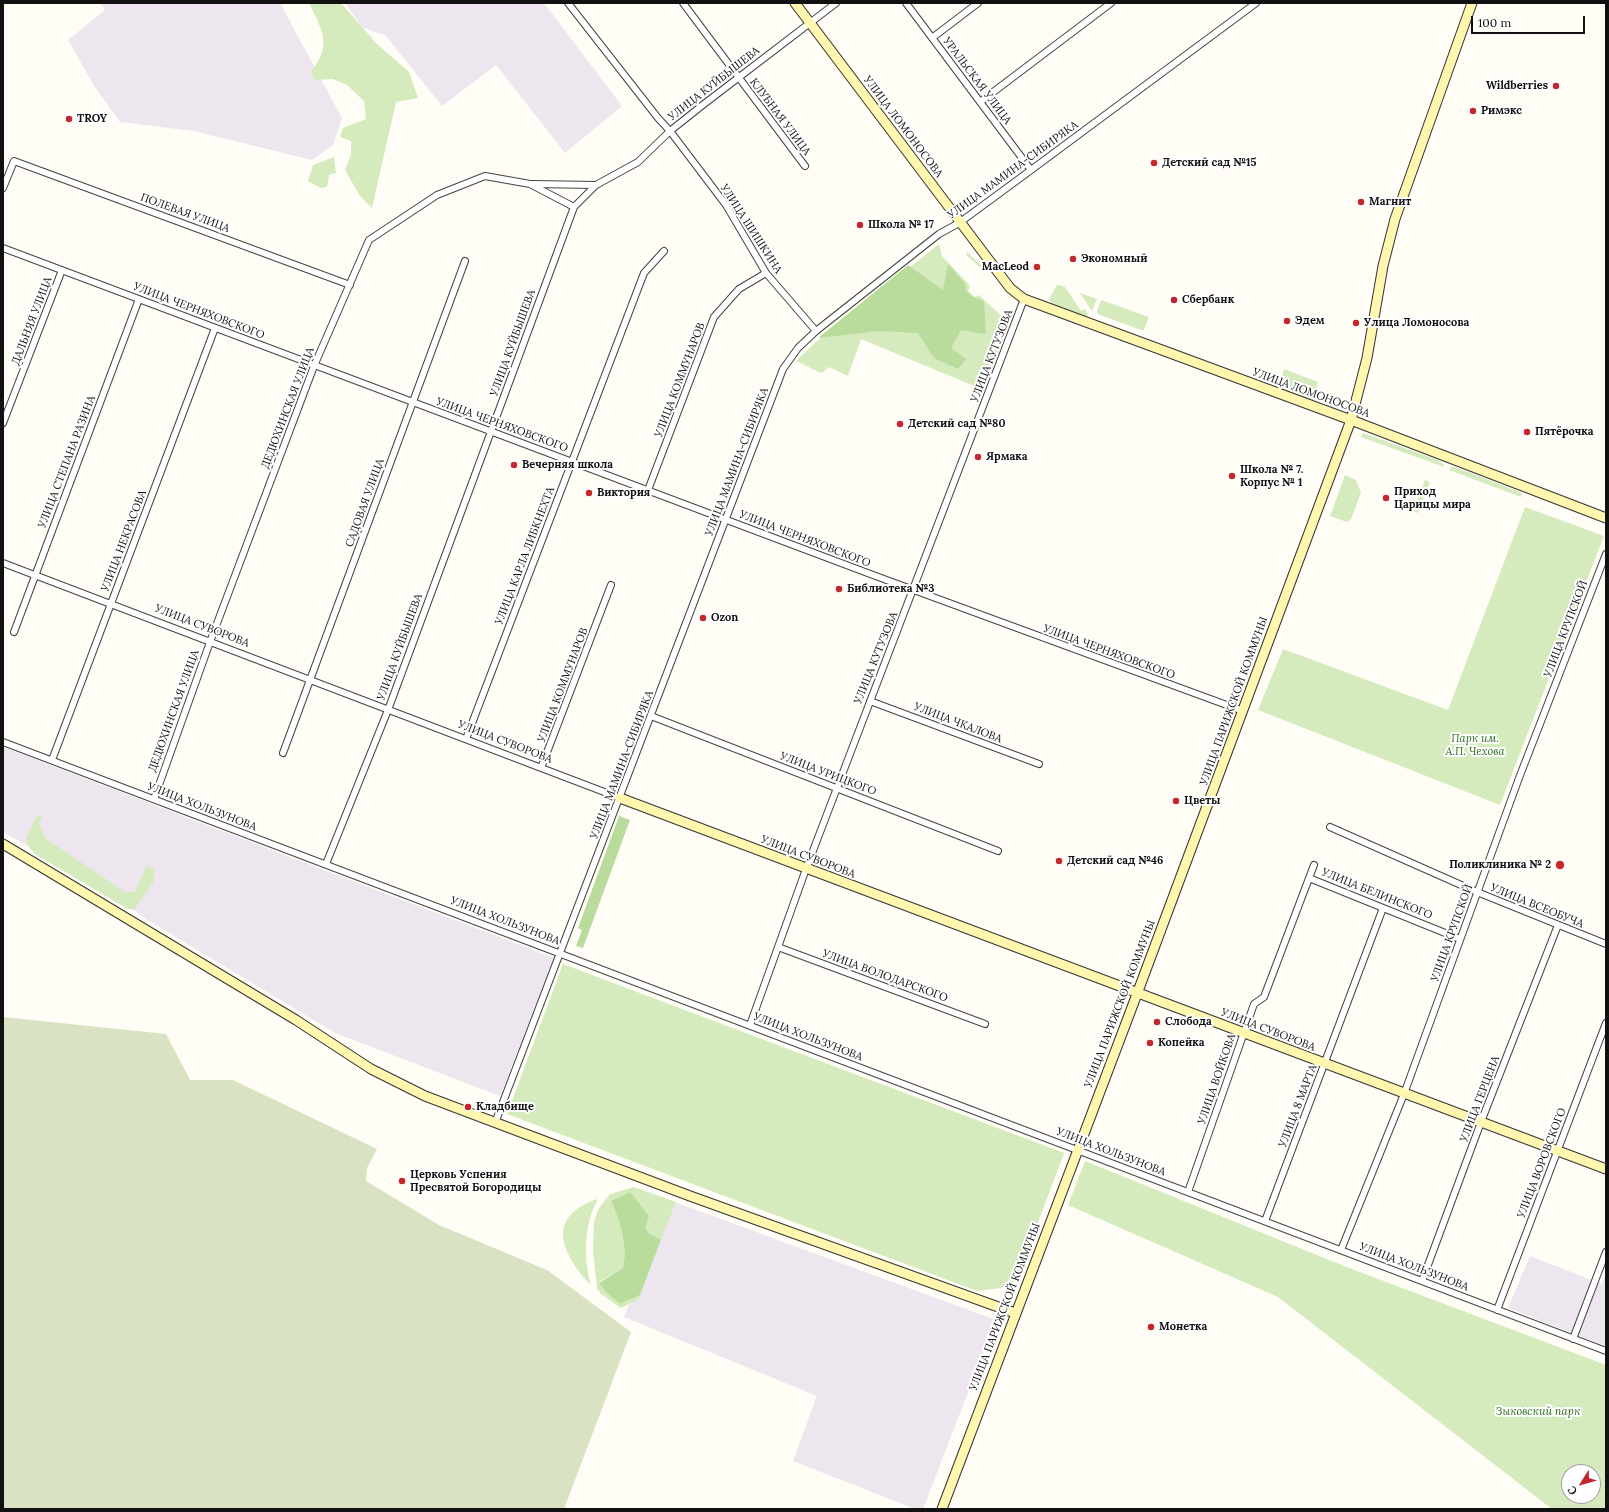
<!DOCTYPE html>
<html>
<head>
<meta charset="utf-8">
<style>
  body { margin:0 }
  #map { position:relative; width:1609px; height:1512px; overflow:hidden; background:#fffdf5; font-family:Lora,serif }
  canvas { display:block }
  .frame { position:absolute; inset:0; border:4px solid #111; pointer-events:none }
  .north { position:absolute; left:1561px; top:1464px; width:40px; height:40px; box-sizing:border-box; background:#fff; border:1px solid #a0a0a0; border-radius:50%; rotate:233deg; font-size:11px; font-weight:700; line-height:16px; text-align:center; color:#111 }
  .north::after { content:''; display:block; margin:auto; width:14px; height:18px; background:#c4262e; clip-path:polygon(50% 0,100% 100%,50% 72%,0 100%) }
  .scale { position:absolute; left:1471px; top:16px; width:114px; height:18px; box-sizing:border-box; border:2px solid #111; border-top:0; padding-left:5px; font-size:12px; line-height:14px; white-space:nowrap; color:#111; -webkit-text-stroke:3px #fff; paint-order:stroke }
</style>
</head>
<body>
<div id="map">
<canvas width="1609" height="1512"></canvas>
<div class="frame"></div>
<div class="north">С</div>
<div class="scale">100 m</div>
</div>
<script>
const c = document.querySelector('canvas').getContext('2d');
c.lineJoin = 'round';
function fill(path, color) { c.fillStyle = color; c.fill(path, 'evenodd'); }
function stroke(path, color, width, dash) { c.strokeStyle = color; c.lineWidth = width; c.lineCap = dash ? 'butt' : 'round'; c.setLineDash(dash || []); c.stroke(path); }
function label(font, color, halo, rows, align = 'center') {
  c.font = font + ' Lora,serif'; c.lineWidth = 4; c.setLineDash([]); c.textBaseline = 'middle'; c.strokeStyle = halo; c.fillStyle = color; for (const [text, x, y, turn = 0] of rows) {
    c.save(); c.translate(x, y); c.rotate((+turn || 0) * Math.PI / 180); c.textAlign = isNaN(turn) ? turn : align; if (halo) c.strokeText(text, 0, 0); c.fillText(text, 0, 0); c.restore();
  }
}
fill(new Path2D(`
  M101,3H280L342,118L333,145L312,160L194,131L120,122L94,86L68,40L105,10Z
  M345,3H544L622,106L565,153L496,65L442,106L386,36L362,27Z
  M3,747L554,958L500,1096L335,1033L146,919L134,910L126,908L35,854L29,847L3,832Z
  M669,1200L996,1320L923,1509H915L793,1461L817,1396L624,1317Z
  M1530,1256L1602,1284L1606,1274V1346L1508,1308Z`), '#eee6ef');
fill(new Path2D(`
  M309,3H341L377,44L409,72L418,98L396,102L372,208L360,196L345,170L351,155V141L340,137L343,128L366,119L364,101L347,85L333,79L315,80L311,72C332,44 323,32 309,3Z
  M334,157L336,173L329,175L327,187L321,188L308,181L313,165Z
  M939,244L942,256L970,286L968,291L975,297L979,295L1009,323L984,388H979L861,339L848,376L829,367L823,372L821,373L796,361L816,342Z
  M967,252L983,267L982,269L966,255Z
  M1057,285H1059L1065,287L1081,311L1085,309L1088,314L1086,318L1052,305L1049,299Z
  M1080,293L1097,299L1092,311Z
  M1101,300L1149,317L1144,330H1141L1098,314L1097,311Z
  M1284,369L1318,382L1314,400L1312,401L1281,389L1280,387Z
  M1363,433L1438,460L1443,464L1444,467L1361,437Z
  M1451,467H1455L1522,493L1521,497L1449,470Z
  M1345,475L1356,480L1361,493L1351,519L1347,522L1330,516Z
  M1425,480L1430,482L1418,513L1413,511Z
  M1525,507L1604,536L1500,805L1258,710L1283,649L1448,710Z
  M42,816L39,823L45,838L125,892H135L147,865L155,870L153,883L134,910L126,908L35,854L29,847L26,839L36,817Z
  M563,964L1064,1153L1016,1281L1001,1288L977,1291L507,1114Z
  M1085,1161L1344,1266L1606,1365V1509H1552L1278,1297L1068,1205ZM1569,1472H1593V1496H1569Z
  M634,1187L676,1202L661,1240L650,1234L645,1228L611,1201C620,1221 628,1246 623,1268L599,1282L620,1304L640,1295L639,1299L621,1308L601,1294L597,1289L593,1251L594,1221L599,1208L610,1194Z
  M598,1199C584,1224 583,1257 591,1285C579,1274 561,1249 563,1231C565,1214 583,1203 598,1199Z`), '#d5ebbd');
fill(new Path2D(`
  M948,264L965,283L966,291L973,297L984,301L986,334L961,330L951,348L966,359L958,369L934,358L918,333L878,331L818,338L908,265L943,290Z
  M619,816L630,820L583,948L576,946L582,930L578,928Z
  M630,1192L649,1216L645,1228L650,1234L661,1240L640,1295L620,1304L606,1292L599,1283L623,1268C628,1246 620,1221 611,1201Z`), '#b9dc9c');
fill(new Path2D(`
  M3,1017L166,1034L190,1080H233L377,1149L367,1168L366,1181L439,1225L547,1270L631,1332L564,1509H3Z`), '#d9e3c4');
const street = new Path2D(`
  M568,3L658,118L670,131L726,205L766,273L816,331
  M683,3L805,166
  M906,3L1031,170
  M932,38L978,3
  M980,102L1111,3
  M532,184L596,185
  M3,188L14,161L350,285
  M3,248L873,575L1243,711
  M3,423L62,270
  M648,490L714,317L739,289L766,273
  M3,563L620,798
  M14,632L139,299
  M870,701L1039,764
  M651,716L998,851
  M466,739L644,273L664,251
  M3,742L1606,1351
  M283,753L465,261
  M52,760L215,328
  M541,768L611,585
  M154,799L210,642L314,366L369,240L437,195L485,176L530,184L574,207
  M1330,827L1477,892L1606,944
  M326,864L388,710L574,207L596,185L638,162L670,131L704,104L836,3
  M1309,878L1460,939
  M778,947L985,1024
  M750,1025L806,869L1024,299
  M495,1123L783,369L798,348L816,331L939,234L959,223L1031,170L1256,3
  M1188,1192L1254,1004L1264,997L1314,865
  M1265,1221L1383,908
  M1341,1250L1404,1094L1519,778L1606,554
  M1422,1281L1481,1122L1558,925
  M1497,1310L1606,1023
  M1573,1339L1606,1252`);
const secondary = new Path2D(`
  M795,3L1010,288L1024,299L1351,420L1606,518
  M620,798L1606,1169
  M3,844L296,1020L371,1069L425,1096L690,1196L1015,1313
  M942,1509L1137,994L1351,420L1367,358L1383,266L1395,219L1472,3`);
stroke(street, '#444', 8);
stroke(secondary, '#333', 11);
stroke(street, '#fff', 6);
stroke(secondary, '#fff6b0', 9);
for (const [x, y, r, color] of [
  [1556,86,4,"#c4262e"],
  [1473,111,4,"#c4262e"],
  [69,119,4,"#c4262e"],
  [1154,163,4,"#c4262e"],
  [1361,202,4,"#c4262e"],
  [860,225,4,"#c4262e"],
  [1073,259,4,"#c4262e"],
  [1037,267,4,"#c4262e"],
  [1174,300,4,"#c4262e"],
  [1287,321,4,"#c4262e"],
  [1356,323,4,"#c4262e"],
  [900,424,4,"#c4262e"],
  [1527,432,4,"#c4262e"],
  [978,457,4,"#c4262e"],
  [514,465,4,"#c4262e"],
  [1232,476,4,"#c4262e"],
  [589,493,4,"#c4262e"],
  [1386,498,4,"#c4262e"],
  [839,589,4,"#c4262e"],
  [703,618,4,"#c4262e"],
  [1176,801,4,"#c4262e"],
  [1059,861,4,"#c4262e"],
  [1560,865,5,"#c4262e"],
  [1157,1022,4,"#c4262e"],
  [1150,1043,4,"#c4262e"],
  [468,1107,4,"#c4262e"],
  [402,1181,4,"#c4262e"],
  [1151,1327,4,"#c4262e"]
]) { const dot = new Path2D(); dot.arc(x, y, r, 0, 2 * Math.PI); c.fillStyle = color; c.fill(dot); stroke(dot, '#fff', 1.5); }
label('11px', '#111', '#fff', [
  ["УРАЛЬСКАЯ УЛИЦА",977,81,53],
  ["УЛИЦА КУЙБЫШЕВА",714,84,-38],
  ["КЛУБНАЯ УЛИЦА",780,117,53],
  ["УЛИЦА ЛОМОНОСОВА",903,127,53],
  ["УЛИЦА МАМИНА-СИБИРЯКА",1013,170,-36],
  ["ПОЛЕВАЯ УЛИЦА",185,213,20],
  ["УЛИЦА ШИШКИНА",751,229,57],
  ["УЛИЦА ЧЕРНЯХОВСКОГО",199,311,21],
  ["ДАЛЬНЯЯ УЛИЦА",32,321,-69],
  ["УЛИЦА КУЙБЫШЕВА",513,343,-70],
  ["УЛИЦА КУТУЗОВА",992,356,-69],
  ["УЛИЦА КОММУНАРОВ",680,380,-69],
  ["УЛИЦА ЛОМОНОСОВА",1311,393,20],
  ["ДЕДЮХИНСКАЯ УЛИЦА",288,408,-69],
  ["УЛИЦА ЧЕРНЯХОВСКОГО",502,425,20],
  ["УЛИЦА СТЕПАНА РАЗИНА",67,462,-69],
  ["УЛИЦА МАМИНА-СИБИРЯКА",737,462,-69],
  ["САДОВАЯ УЛИЦА",365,503,-70],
  ["УЛИЦА ЧЕРНЯХОВСКОГО",805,539,21],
  ["УЛИЦА НЕКРАСОВА",124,541,-69],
  ["УЛИЦА КАРЛА ЛИБКНЕХТА",525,556,-69],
  ["УЛИЦА СУВОРОВА",202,626,21],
  ["УЛИЦА КРУПСКОЙ",1566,629,-69],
  ["УЛИЦА КУЙБЫШЕВА",400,647,-70],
  ["УЛИЦА ЧЕРНЯХОВСКОГО",1109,652,20],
  ["УЛИЦА КУТУЗОВА",876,658,-68],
  ["УЛИЦА КОММУНАРОВ",563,685,-69],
  ["УЛИЦА ПАРИЖСКОЙ КОММУНЫ",1234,701,-70],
  ["ДЕДЮХИНСКАЯ УЛИЦА",174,711,-70],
  ["УЛИЦА ЧКАЛОВА",958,723,21],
  ["УЛИЦА СУВОРОВА",505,742,21],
  ["УЛИЦА МАМИНА-СИБИРЯКА",622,765,-69],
  ["УЛИЦА УРИЦКОГО",828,774,21],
  ["УЛИЦА ХОЛЬЗУНОВА",202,807,21],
  ["УЛИЦА СУВОРОВА",808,857,21],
  ["УЛИЦА БЕЛИНСКОГО",1377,894,22],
  ["УЛИЦА ВСЕОБУЧА",1537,906,22],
  ["УЛИЦА ХОЛЬЗУНОВА",505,921,21],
  ["УЛИЦА КРУПСКОЙ",1452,933,-70],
  ["УЛИЦА ВОЛОДАРСКОГО",885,976,20],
  ["УЛИЦА ПАРИЖСКОЙ КОММУНЫ",1120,1004,-69],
  ["УЛИЦА СУВОРОВА",1268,1030,21],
  ["УЛИЦА ХОЛЬЗУНОВА",808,1037,21],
  ["УЛИЦА ВОЙКОВА",1217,1079,-71],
  ["УЛИЦА ГЕРЦЕНА",1480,1099,-69],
  ["УЛИЦА 8 МАРТА",1298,1106,-69],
  ["УЛИЦА ХОЛЬЗУНОВА",1111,1152,21],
  ["УЛИЦА ВОРОВСКОГО",1542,1163,-69],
  ["УЛИЦА ХОЛЬЗУНОВА",1414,1267,21],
  ["УЛИЦА ПАРИЖСКОЙ КОММУНЫ",1005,1307,-69]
]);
label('bold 11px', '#111', '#fff', [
  ["Wildberries",1548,86,"right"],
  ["Римэкс",1481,111],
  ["TROY",77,119],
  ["Детский сад №15",1162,163],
  ["Магнит",1369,202],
  ["Школа № 17",868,225],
  ["Экономный",1081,259],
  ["MacLeod",1029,267,"right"],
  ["Сбербанк",1182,300],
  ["Эдем",1295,321],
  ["Улица Ломоносова",1364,323],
  ["Детский сад №80",908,424],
  ["Пятёрочка",1535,432],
  ["Ярмака",986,457],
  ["Вечерняя школа",522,465],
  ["Школа № 7.",1240,470],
  ["Корпус № 1",1240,483],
  ["Приход",1394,492],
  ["Царицы мира",1394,505],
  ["Виктория",597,493],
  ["Библиотека №3",847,589],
  ["Ozon",711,618],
  ["Цветы",1184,801],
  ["Детский сад №46",1067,861],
  ["Поликлиника № 2",1551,865,"right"],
  ["Слобода",1165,1022],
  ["Копейка",1158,1043],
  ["Кладбище",476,1107],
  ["Церковь Успения",410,1175],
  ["Пресвятой Богородицы",410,1188],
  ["Монетка",1159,1327]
], 'left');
label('italic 11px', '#2f6b1f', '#fff', [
  ["Парк им.",1475,739],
  ["А.П. Чехова",1475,752],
  ["Зыковский парк",1538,1412]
]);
</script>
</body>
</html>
